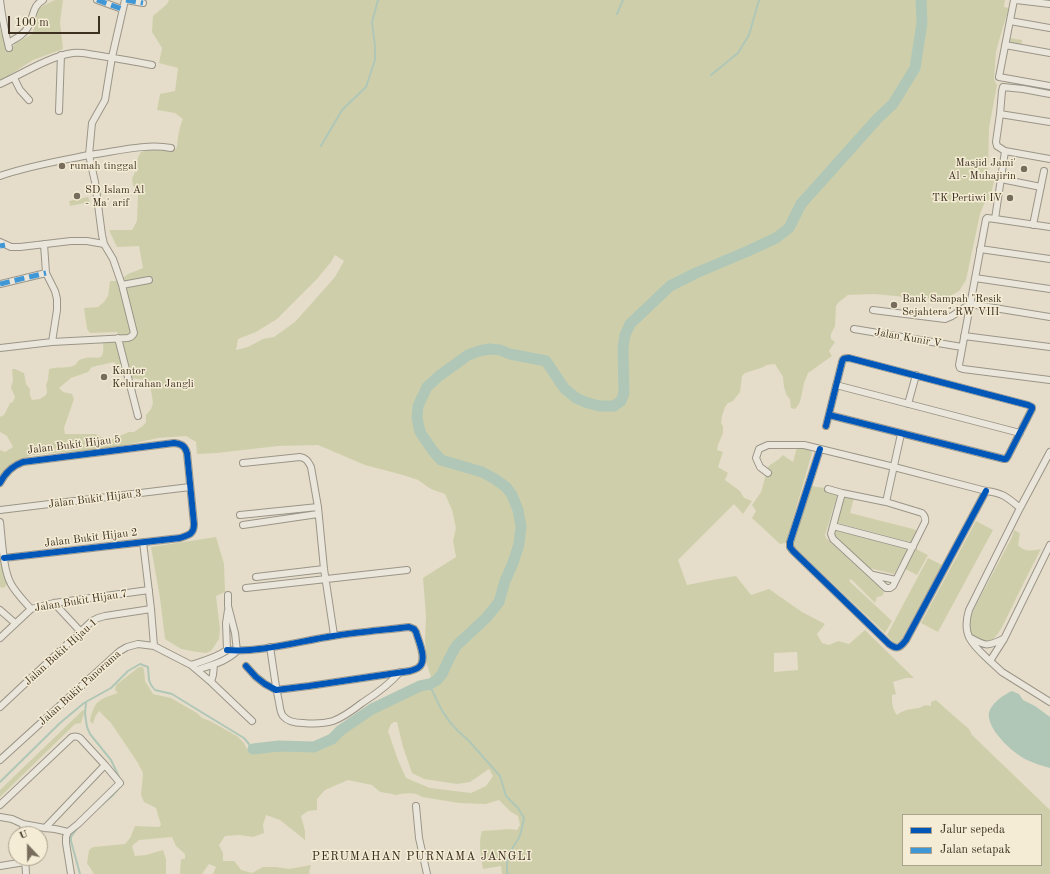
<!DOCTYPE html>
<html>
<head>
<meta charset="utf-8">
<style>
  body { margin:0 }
  #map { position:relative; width:1050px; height:874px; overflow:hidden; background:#e5ddc9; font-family:"Old Standard TT",serif }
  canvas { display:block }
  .legend { position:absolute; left:902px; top:814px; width:140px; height:52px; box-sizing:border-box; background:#f5ecd5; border:1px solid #aba18d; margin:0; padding:5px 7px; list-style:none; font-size:12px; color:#3d3021 }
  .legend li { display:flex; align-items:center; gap:8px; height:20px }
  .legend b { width:20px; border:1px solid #aba18d }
  .north { position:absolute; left:8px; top:826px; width:40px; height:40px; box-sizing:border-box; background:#f5ecd5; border:1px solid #aba18d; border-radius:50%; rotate:338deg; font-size:11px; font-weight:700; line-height:16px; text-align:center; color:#3d3021 }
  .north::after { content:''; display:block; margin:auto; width:14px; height:18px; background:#786d5c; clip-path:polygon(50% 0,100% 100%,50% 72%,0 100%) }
  .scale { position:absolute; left:8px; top:16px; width:92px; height:18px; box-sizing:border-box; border:2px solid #3d3021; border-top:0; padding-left:5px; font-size:12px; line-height:14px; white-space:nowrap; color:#3d3021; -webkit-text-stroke:3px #f5ecd5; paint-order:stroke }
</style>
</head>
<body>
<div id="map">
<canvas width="1050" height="874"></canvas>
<ul class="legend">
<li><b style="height:5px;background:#0057b8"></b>Jalur sepeda</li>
<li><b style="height:5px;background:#3f97d5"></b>Jalan setapak</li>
</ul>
<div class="north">U</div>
<div class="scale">100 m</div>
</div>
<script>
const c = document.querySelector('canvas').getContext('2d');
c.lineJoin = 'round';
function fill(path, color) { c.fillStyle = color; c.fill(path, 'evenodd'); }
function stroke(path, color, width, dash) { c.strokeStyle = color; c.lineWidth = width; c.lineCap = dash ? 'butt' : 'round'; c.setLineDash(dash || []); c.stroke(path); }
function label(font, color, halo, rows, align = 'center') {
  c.font = font + ' "Old Standard TT",serif'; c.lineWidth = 3; c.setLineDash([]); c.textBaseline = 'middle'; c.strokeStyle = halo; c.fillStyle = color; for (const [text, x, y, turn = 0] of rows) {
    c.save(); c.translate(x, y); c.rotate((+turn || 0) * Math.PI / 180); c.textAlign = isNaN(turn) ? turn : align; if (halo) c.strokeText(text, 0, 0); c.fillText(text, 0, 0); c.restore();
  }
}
fill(new Path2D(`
  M55,0H63L60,22L63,49L33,60L0,81V28L7,50C13,49 11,48 15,44C18,41 27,37 31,35L33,33L38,10L40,7Z
  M169,0H1005L1004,7L1009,8L1000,37L996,52L994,79L997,85L989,128L988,174L994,181L990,200L985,202L980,214L966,280L959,291L950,296L926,299L875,294L848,295L839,302L836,306L835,326L831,334V339L835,342L829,351L832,356L808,373L804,383L801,398L799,404L795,409L791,408L790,399L787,396L784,387L783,377L775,364L767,365L761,368L745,373L742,376L740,392L733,401L728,403L725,407L722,416L721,423L723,426V433L718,445L717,450L723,452L718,467L728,473L725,480L740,491L744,498L752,501L743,514L734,504L678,560L687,585L712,580L736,576L751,595L769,589L802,612L825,624L817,634L822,643L829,645L838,641L849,644L865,630L914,678H906L893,682L896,694L892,695C892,702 892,709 897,715C899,713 901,712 904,711C911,708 918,710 925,705L931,706V702L936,700L947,710L969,729L972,735L1050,810V874H502L501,866L483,869C481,857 478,842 482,831L510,829L517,830L520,825L518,816L511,812L499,800L486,804L459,803L422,797C414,791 404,794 395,795L393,794L380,792L372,785L348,780L325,790L317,799V810L308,811L301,816L305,831V840L280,820L266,815L263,825L264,833L253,837L240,835L225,836L219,845L223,853V861H234L239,867L241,870L252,873L263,867H276L289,869L311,865L309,872L310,874H213L216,867L209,864L202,874H180L181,859H185V854L176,846L172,837L139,840L132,846L135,856L146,855L163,850L166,859V874H94L87,863L89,850L93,847L125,844L130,838L135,826L159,827L161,825L156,808L144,802L141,795L143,773L138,763L111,723L99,711L95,717L93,724L90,721C94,700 100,699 118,693L115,690L116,685L139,667H143L144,670L145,681L153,694L171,698L197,713L202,718L210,721L237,736L244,743L247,749L252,752H259L268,749L294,750L303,751L314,749L324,745L338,738L341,734L350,727L391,703L411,694L432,680L427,665L425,640L426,616L423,578L456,557L453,541L456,528L452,510L445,494L431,489L418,480L403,475L365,465L318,445L278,446L217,453L197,454L196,442L186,436L158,438L112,448L32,455L10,465L0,476V450L5,452L13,447L7,436L0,432V417L4,415L10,403L13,402L15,397L11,388L13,380L12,369H15L24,373L26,384L30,389V395L32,400L40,399L46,395L47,392L46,385L48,380L49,369C57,366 68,369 75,365C78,363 77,360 82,359C96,354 105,366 103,342L122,341L117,332L90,333L87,329L84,308L98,307L104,302L108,296L110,281H118L128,274L143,268L139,246L117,247L109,230H132L137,221L138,194L133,185L132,179L135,172H137L138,157L141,152C151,149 162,151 173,151L177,147C178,136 179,128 183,119L175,113L157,110L160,94L175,91L178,68L159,63L162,48L152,32L153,16L167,4ZM335,255L344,261L335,277L295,322L274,337L263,339L248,347L236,350L238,339L256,332L277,319L317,279L331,262ZM114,362L126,377L145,380L150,384L153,403L151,409L146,415V422L144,425L134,432H129L113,439L108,440L95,434H65L64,428L74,399L72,394L63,392L59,388L71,378L88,372L92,367ZM797,652L798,670L774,672V653ZM394,722H397L403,747L412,773L424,779L457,784L470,782L489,769L493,776L486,786L471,793L430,788L406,778L398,760L388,731L391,724ZM903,815H1041V865H903Z
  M1010,38L1022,40L1021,45L1009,42Z
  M88,197L90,202L70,206L69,201Z
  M797,447L810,450L812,453L786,543L780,544L752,518L756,511L752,505L761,492L768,467L770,465L779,459L783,455L793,462Z
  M810,486L825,488L827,492L836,494L837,496L825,535L826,538L883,591L884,593L882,596L877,597L875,603L851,579L849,581L892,621L885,633L794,547L793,544Z
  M846,496L854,498L850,513L917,530V531L912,541L910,542L838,523L836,522L844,497Z
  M976,521L993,530L938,632L921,623Z
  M835,530L906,549L907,551L894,574L869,568L834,535L833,534Z
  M1014,530L1020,533L1018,545C1024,552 1032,551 1041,549C1031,568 1021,588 1012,607C1007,616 1002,630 995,637C988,645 973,640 970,630C968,623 971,616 974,609L1012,537Z
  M216,537L224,564L225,592L216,596L220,629L219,639L211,651L206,653L191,651L181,649L165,639L160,598L151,547Z
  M0,544L7,584L5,587L3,588L0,587Z
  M916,549L928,555L917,575L905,569Z
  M928,558L942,565L901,640L897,643H894L887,635Z
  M83,710H85L81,723L75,724L0,797V790Z`), '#cecfaa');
fill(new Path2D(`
  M1012,691L1019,694L1023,700L1035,706L1050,717V768C1042,766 1034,763 1027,760C1014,754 990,732 989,717C987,706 1003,695 1012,691Z`), '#b0c7b7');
stroke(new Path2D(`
  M617,14L623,0
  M711,75L738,53L749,35L759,0
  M321,146L342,110L366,87L375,60V46L372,22L378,0
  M430,684L431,688L441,709L449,721L457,730L469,741L500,776L506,796L518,808L524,818L521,832L519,838L513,847L507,859V872L508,874
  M86,703L85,714L87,727L90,734L111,760L119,777
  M0,782L60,723L84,703L111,688L128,671L140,664L148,667L149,680L151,685L155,690L172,694L198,710L244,738L253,749
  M97,809L112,796L119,788
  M78,827L71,837V841L80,874`), '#b0c7b7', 2);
stroke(new Path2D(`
  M253,749L279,746L314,747L332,739L341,730L372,709L420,686L430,684L437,680L442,674L449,659L456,646L486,618L499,602L505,581L513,563L519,544L521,526L518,510L512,495L506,487L495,479L482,472L441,460L433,451L420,432L417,418L418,406L427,387L439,376L468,355L479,351L489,349L500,350L510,354L546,361L564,388L576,398L585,402L599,406H614L621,401L624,393L623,348L625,335L630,324L670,286L696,273L748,251L776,238L789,228L801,204L878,118L893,104L915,68L922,23L921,0`), '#b0c7b7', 11);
const minor = new Path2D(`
  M0,0C2,17 5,32 9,48
  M97,0L122,9
  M126,0L143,3
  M1014,0L999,77L1050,86
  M1016,0L1050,4
  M1010,21L1050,28
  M8,43C15,39 24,35 28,27C34,17 32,6 43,0
  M1005,45L1050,53
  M14,78L20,90L29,100
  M0,84C22,74 50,56 73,53C80,52 88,54 95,55C114,58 133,61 152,65
  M1050,94L1023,89L1003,87L1002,91L1000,114L996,142L997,146L1005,151L1050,159
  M59,111L61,55
  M1000,114L1050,122
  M0,176C28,166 59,161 89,155L92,123L105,100L112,57L125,0
  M1001,179L1041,187
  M995,219L1005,151
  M1033,225L1044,171
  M1050,227L995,219L987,218L986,219L959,365L960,368L963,369L1050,380
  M0,242L11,247H20L71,241H87L104,244L113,259L122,285L134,333C133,336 131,337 128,338L52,342L0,348
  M44,244L46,273L55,291L57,299V310L52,342
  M104,244L102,235L95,182L89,155C114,152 146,143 171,148
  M980,249L1050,259
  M975,278L1050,289
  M0,284L46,273
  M122,285L149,280
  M873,310L945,319L952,316L970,304L1050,317
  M854,329L962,347
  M964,336L1050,347
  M118,338L138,416
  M836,385L1020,433
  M908,404L916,375
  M826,426L842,362C843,358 845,358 849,358L1028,405L1032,407V409L1008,456L1006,459H1004L829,415
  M820,449L790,542V547L793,551L889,644C897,650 900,648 906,640L986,491
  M243,463L300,457C306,458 308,461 311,467L318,507L324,569L334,635
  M768,473L760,467L756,458L759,449L768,445H804L894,467L986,491C1003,493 1007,497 1020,508
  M0,483C5,473 12,466 23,462L174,443C182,444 185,446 187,453L194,524C194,534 189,535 180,538L4,558
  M828,489L842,493
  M842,493L886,502L922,513C925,516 926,518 925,522L893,586L890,588H886L833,539L831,534L833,526Z
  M886,502L901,434
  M0,510L190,487
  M240,515L318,507
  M0,522C2,539 3,570 11,584C16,593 24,601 31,609
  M243,525L318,514
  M833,526L913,547
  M143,542L151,609L154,646
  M1050,545L1004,639L990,661L1002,672L1050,702
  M873,575L896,580
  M256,577L324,569
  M246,588L407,570
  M54,603L81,632
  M0,610L15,623
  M969,637C985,646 987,647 1003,639
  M0,638L31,609L54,603L149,590
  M270,647C273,665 275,684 279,702C280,707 280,712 283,716C288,722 296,723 303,723C313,724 323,724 333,721C344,717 353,710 362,703C376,694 389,685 400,672
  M227,650C259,653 300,641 333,636C358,632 384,630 409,627L414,629L416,632C418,640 428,660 419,667C417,669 413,670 410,671L309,686L276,690L265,684L256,677L246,666
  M227,650L226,623L228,610
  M990,661C973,645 961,636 969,610L1020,508L1050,452
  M191,665C203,661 216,658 227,650
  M197,670C211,665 226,662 237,651L235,633L228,606V595
  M211,682L213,675L214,665
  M0,707L92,621L98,618L105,616L151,609
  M0,760L120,651L127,647L138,644L154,646L191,665L211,682L252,721
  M0,805L72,737C75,736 77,736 80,738L105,765L120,783L78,824L68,832L66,837V843L71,874
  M416,806L419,838L427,874
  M0,817L12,819L23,824L45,828L55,829L68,832
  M23,824L24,834
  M45,828L105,765
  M25,858L26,874
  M0,866L25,862`);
stroke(minor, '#9b9588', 8);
stroke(minor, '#eae6dc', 6);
stroke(new Path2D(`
  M97,0L122,9
  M126,0L143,3
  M0,246L5,245
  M0,284L46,273`), '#3f97d5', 5, [10, 5]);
stroke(new Path2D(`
  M826,426L842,362C843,358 845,358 849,358L1028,405L1032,407V409L1008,456L1006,459H1004L829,415
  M820,449L790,542V547L793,551L889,644C897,650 900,648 906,640L986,491
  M0,483C5,473 12,466 23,462L174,443C182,444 185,446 187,453L194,524C194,534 189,535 180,538L4,558
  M227,650C259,653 300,641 333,636C358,632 384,630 409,627L414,629L416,632C418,640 428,660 419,667C417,669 413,670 410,671L309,686L276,690L265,684L256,677L246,666`), '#0057b8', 6);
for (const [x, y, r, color] of [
  [62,166,4,"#786d5c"],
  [1024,169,4,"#786d5c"],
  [77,196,4,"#786d5c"],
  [1010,198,4,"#786d5c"],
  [894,305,4,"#786d5c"],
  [104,377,4,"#786d5c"]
]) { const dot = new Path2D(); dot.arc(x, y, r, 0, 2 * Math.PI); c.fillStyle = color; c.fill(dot); stroke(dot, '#f5ecd5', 1.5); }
label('11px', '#3d3021', '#f5ecd5', [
  ["Masjid Jami'",1016,163,"right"],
  ["Al - Muhajirin",1016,176,"right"],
  ["rumah tinggal",70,166],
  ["SD Islam Al",85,190],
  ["- Ma' arif",85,203],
  ["TK Pertiwi IV",1002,198,"right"],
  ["Bank Sampah \"Resik",902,299],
  ["Sejahtera\" RW VIII",902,312],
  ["Kantor",112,371],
  ["Kelurahan Jangli",112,384]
], 'left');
label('11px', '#3d3021', '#f5ecd5', [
  ["Jalan Kunir V",908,338,10],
  ["Jalan Bukit Hijau 5",74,445,-7],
  ["Jalan Bukit Hijau 3",95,499,-7],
  ["Jalan Bukit Hijau 2",91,538,-7],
  ["Jalan Bukit Hijau 7",81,601,-9],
  ["Jalan Bukit Hijau 1",61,652,-42],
  ["Jalan Bukit Panorama",80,688,-42]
]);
c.letterSpacing = '1px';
label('12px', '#3d3021', '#f5ecd5', [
  ["PERUMAHAN PURNAMA JANGLI",422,857]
]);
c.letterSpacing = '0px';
</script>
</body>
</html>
